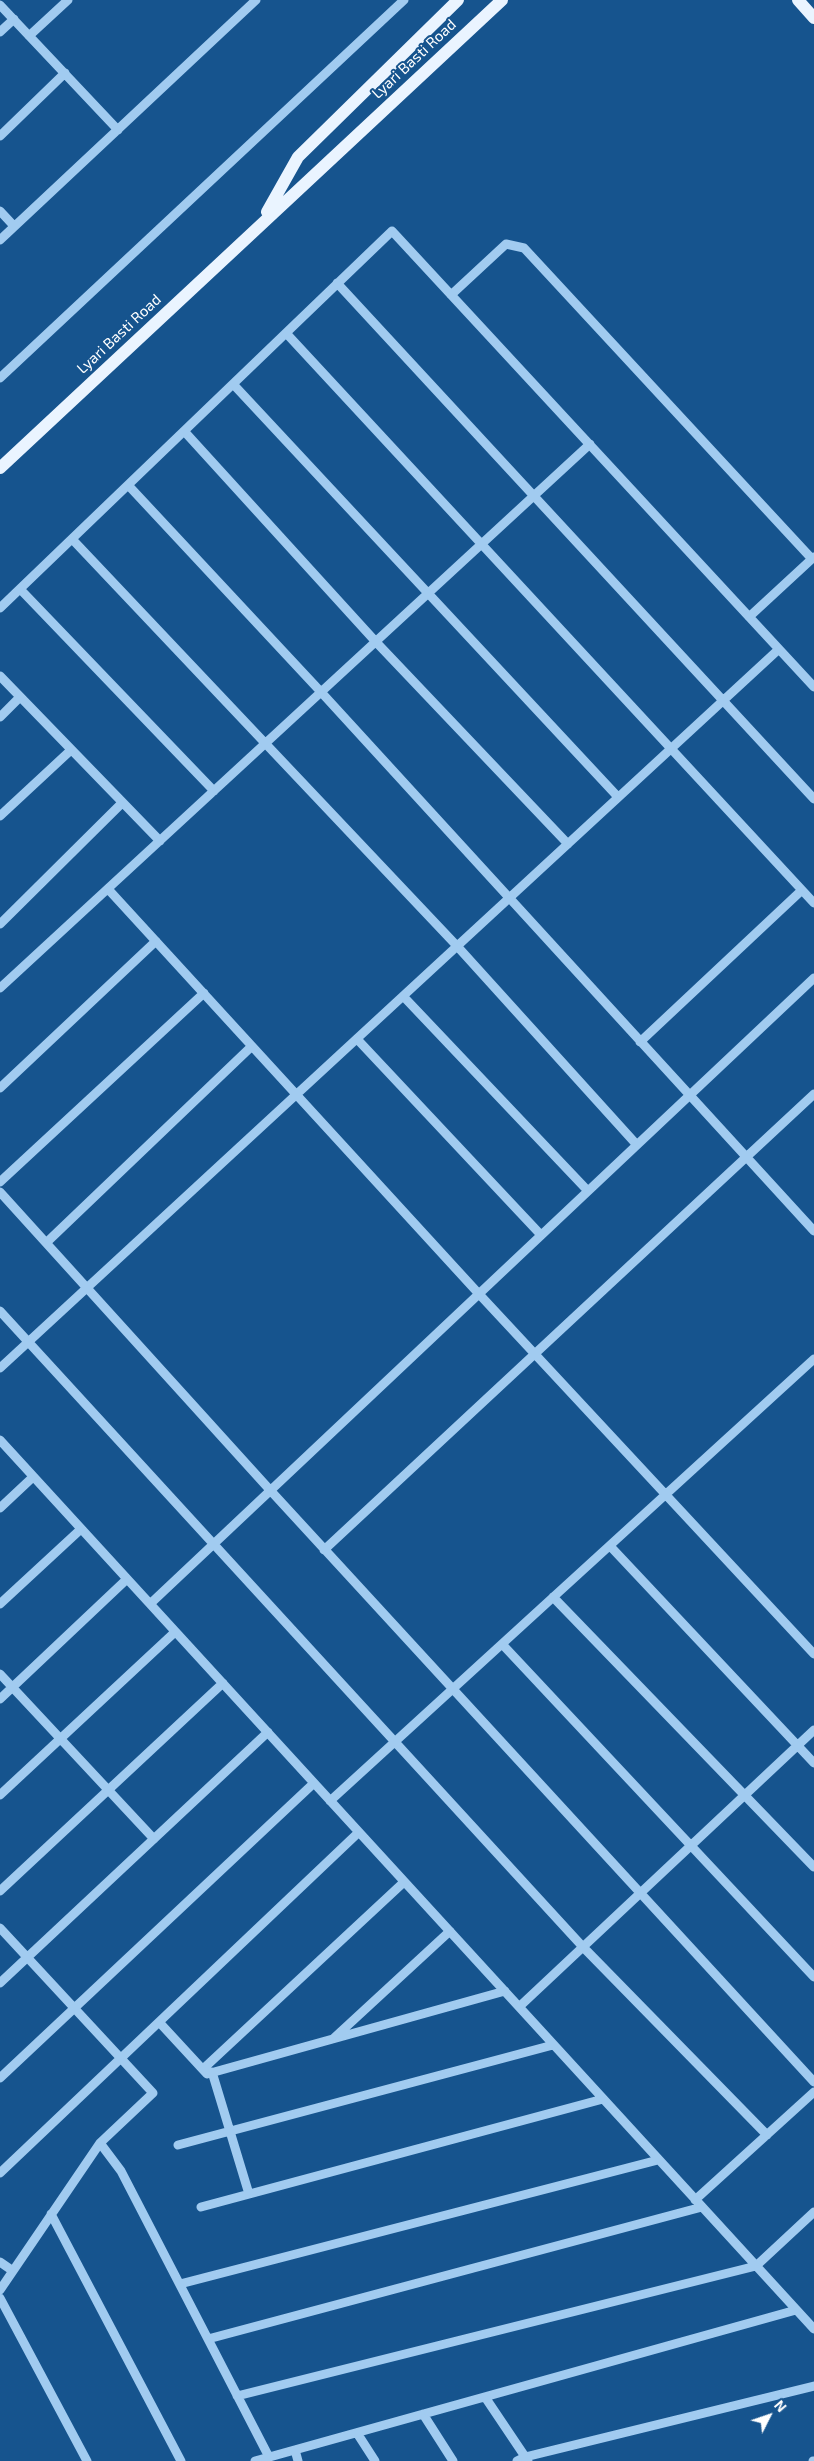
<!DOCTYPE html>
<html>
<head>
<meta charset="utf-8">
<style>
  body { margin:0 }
  #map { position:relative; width:814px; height:2461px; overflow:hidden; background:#16548e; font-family:"Exo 2",sans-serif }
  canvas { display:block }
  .north { position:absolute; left:744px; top:2391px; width:50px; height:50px; -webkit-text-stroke:4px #16548e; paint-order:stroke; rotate:49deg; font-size:14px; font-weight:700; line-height:20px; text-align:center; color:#fff }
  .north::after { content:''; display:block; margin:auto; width:18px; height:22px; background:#fff; clip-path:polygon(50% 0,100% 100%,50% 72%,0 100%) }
</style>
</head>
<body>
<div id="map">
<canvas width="814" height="2461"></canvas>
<div class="north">N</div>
</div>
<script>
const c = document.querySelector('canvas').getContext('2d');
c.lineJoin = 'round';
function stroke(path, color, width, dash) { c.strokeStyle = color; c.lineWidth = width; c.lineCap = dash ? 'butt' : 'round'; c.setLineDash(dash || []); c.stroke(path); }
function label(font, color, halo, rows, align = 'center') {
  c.font = font + ' "Exo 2",sans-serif'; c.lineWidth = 4; c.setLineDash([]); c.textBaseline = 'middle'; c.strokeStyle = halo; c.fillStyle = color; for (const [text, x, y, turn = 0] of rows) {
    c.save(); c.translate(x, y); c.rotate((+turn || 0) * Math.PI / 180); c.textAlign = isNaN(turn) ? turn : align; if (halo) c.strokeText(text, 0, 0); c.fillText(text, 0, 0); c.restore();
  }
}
stroke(new Path2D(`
  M0,5L118,130
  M0,32L14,19
  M29,36L68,0
  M0,136L65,73
  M0,211L14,226
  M0,240L256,0
  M337,283L814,799
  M451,295L506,244L524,248L812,559
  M286,333L814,903
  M0,378L404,0
  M233,384L618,797
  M184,431L376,642L568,844
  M128,485L321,692L814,1231
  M72,539L457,946L637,1145
  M20,589L214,791
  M0,608L392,231L814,687
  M749,617L814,557
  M0,676L160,841
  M0,717L20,697
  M0,816L71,750
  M108,889L479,1294L814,1654
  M0,924L122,803
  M0,988L590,444
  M403,996L588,1191
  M357,1039L541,1235
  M640,1042L802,890
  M0,1088L156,941
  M0,1182L204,993
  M0,1192L270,1490L814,2082
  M46,1243L252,1046
  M0,1311L583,1947L767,2135
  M0,1368L779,649
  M0,1440L814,2329
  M0,1508L33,1477
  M610,1546L814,1763
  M324,1550L814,1094
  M553,1597L814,1867
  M0,1604L81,1529
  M150,1604L814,978
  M502,1644L814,1977
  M0,1674L154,1839
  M0,1699L127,1579
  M0,1795L175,1632
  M330,1801L814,1359
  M0,1891L223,1683
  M0,1928L153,2093L100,2143L0,2290
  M0,1983L268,1732
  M519,2007L814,1730
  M159,2022L207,2074L505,1991
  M334,2038L450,1931
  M203,2069L404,1882
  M212,2072L249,2194
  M0,2078L314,1783
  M100,2143L121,2171L269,2457
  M178,2145L553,2045
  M0,2173L359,1832
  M695,2200L814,2092
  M201,2207L603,2099
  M51,2214L181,2461
  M0,2262L13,2271
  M180,2284L658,2160
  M0,2298L87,2461
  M208,2339L702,2207
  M237,2396L756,2266L814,2212
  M485,2397L528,2461
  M423,2414L453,2461
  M357,2433L375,2461
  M295,2450L298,2461
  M255,2461L796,2310
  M517,2461L525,2457L814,2386
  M813,2461H814`), '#a1cbf0', 9);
stroke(new Path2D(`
  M798,0L814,18
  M267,212L298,157L458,0
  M0,468L502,0`), '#eaf4ff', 12);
label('15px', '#fff', '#16548e', [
  ["Lyari Basti Road",414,59,-43],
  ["Lyari Basti Road",119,334,-43]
]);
</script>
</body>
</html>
